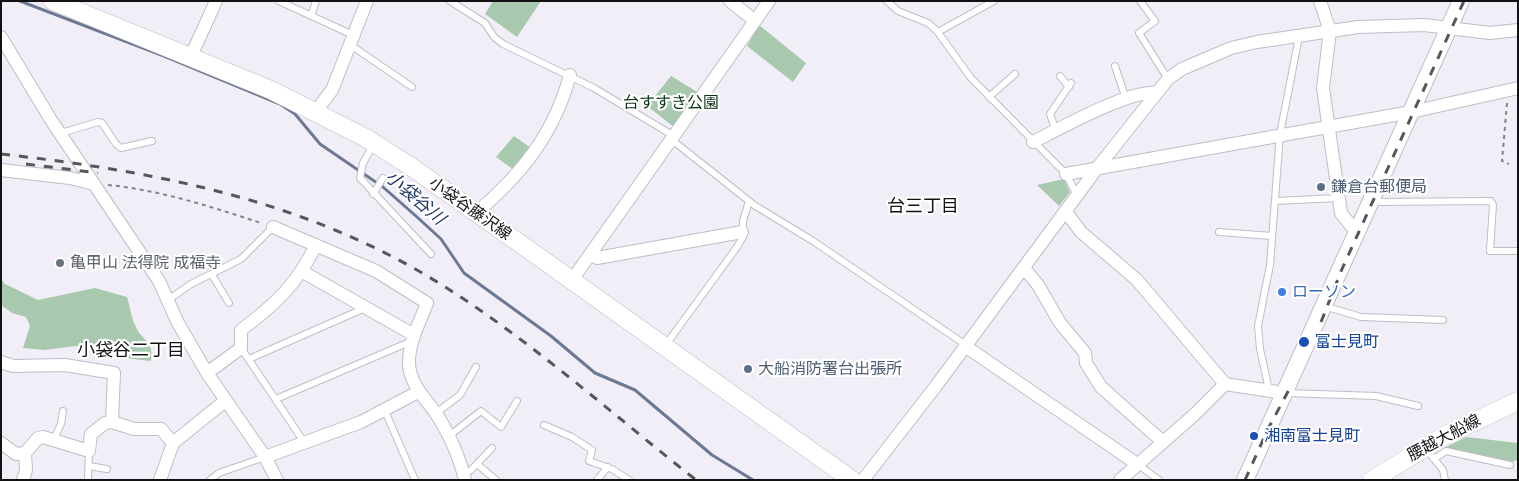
<!DOCTYPE html>
<html>
<head>
<meta charset="utf-8">
<style>
  body { margin:0 }
  #map { position:relative; width:1519px; height:481px; overflow:hidden; background:#f1eef8; font-family:Cabin,sans-serif }
  canvas { display:block }
  .frame { position:absolute; inset:0; border:2px solid #121114; pointer-events:none }
</style>
</head>
<body>
<div id="map">
<canvas width="1519" height="481"></canvas>
<div class="frame"></div>
</div>
<script>
const c = document.querySelector('canvas').getContext('2d');
c.lineJoin = 'round';
function fill(path, color) { c.fillStyle = color; c.fill(path, 'evenodd'); }
function stroke(path, color, width, dash) { c.strokeStyle = color; c.lineWidth = width; c.lineCap = dash ? 'butt' : 'round'; c.setLineDash(dash || []); c.stroke(path); }
function label(font, color, halo, rows, align = 'center') {
  c.font = font + ' Cabin,"Noto Sans JP",sans-serif'; c.lineWidth = 4.5; c.setLineDash([]); c.textBaseline = 'middle'; c.strokeStyle = halo; c.fillStyle = color; for (const [text, x, y, turn = 0] of rows) {
    c.save(); c.translate(x, y); c.rotate((+turn || 0) * Math.PI / 180); c.textAlign = isNaN(turn) ? turn : align; if (halo) c.strokeText(text, 0, 0); c.fillText(text, 0, 0); c.restore();
  }
}
fill(new Path2D(`
  M493,1H541L517,37L485,14Z
  M759,25L806,63L793,82L747,46Z
  M671,76L699,93L674,127L647,106Z
  M514,136L531,148L514,170L496,157Z
  M1064,179L1070,192L1059,206L1037,185Z
  M1,279L5,284L38,300L95,288L127,297C130,306 131,317 135,325C141,341 154,339 151,361L124,358L120,352L111,353L75,346L45,350L23,348L30,326L26,317L12,313L1,305Z
  M1466,437L1518,443V460L1511,462L1444,448Z`), '#a8c9ad');
stroke(new Path2D(`
  M20,1L164,56L280,104L295,114L320,144L383,187L417,217L441,239L464,273L551,336L595,373L635,390L712,455L753,480`), '#6d7993', 3);
const service = new Path2D(`
  M279,1L353,35
  M450,1L485,23L494,37L503,44L594,88L674,136
  M887,1L898,11L928,23L937,31L971,78L1066,174L1077,195
  M1140,1L1155,21L1139,33L1168,79
  M311,16L316,1
  M938,32L994,1
  M349,44L412,87
  M1115,66L1126,99
  M1060,76L1069,87
  M989,97L1015,74
  M1056,131L1050,114L1071,83
  M61,133L98,122L102,123L116,144L121,148L152,141
  M672,140L754,205L813,241L966,345
  M373,145L363,163L360,178L431,254
  M373,194L383,178
  M1275,201L1338,198
  M1373,202L1491,201L1493,205L1490,251H1518
  M1219,232L1272,236
  M212,275L229,303
  M168,300L191,284L241,259L273,227
  M1324,306L1361,317L1443,320
  M665,346L737,247L743,237V221L749,201
  M241,348L304,442
  M249,359L365,308
  M1269,390L1260,349L1258,326L1270,265L1280,134L1299,37
  M1286,393L1376,396L1418,406
  M276,399L412,341
  M385,411L415,480
  M436,413L460,395L476,367
  M544,425L572,437L592,450L589,461L612,469L629,480
  M449,436L481,411L501,427L517,401
  M53,441L61,424L63,411
  M1431,455L1443,470L1445,480
  M1434,459L1446,451L1510,465
  M477,464L496,480
  M1137,464L1159,480
  M89,466L107,469
  M464,473L471,470L492,448
  M88,480L89,451
  M210,480L219,473L265,457
  M597,480L608,467`);
const minor = new Path2D(`
  M730,1L755,21
  M1320,1L1330,31L1323,88L1341,213L1356,232
  M1,37L51,120L159,281L178,323L207,373L265,457L277,480
  M191,56L216,1
  M316,111L332,90L367,1
  M1033,142C1059,129 1131,89 1156,93
  M1,170L70,178L94,184
  M1066,174L1411,112L1518,88
  M1066,212L1081,232L1137,280L1225,384
  M476,213C522,174 554,134 570,75
  M273,227L376,271L427,303C420,322 409,341 409,362C409,383 424,397 435,412C448,431 460,458 465,480
  M590,254L597,258L742,232
  M1024,268L1038,285L1060,323L1085,353L1086,363L1101,387L1163,442
  M303,272L414,335
  M572,280L769,1
  M965,346L1137,464
  M1,362L13,366L65,365L114,373L112,422L134,429H161L173,443L160,480
  M207,373L241,348V330C276,304 297,284 316,245
  M1,443L16,454L25,453
  M173,443L225,401
  M265,457L361,422L418,392
  M23,480L26,470L25,453L38,438L43,437L89,451L91,434L105,423L112,422
  M863,480L936,386L1098,167L1168,79L1182,69L1231,48L1257,42L1358,27L1424,25L1490,33L1518,30
  M1120,480L1194,415L1225,384L1284,393`);
const tertiary = new Path2D(`
  M1245,480L1461,1`);
const secondary = new Path2D(`
  M53,1L271,90L366,138L413,168L539,257L852,480
  M1372,480L1444,436L1518,401`);
stroke(service, '#c0bdc7', 8);
stroke(minor, '#c0bdc7', 14);
stroke(tertiary, '#c0bdc7', 18);
stroke(secondary, '#c0bdc7', 19);
stroke(new Path2D(`
  M1507,103L1502,161L1509,164
  M108,185C160,190 212,207 261,223`), '#858389', 2, [4, 4]);
stroke(service, '#fff', 6);
stroke(minor, '#fff', 12);
stroke(tertiary, '#fff', 16);
stroke(secondary, '#fff', 18);
stroke(new Path2D(`
  M1,154C162,172 315,202 453,292C538,347 616,417 696,480
  M26,164L98,173
  M1321,322L1342,269L1464,1
  M1245,480L1268,429L1292,384`), '#57565b', 3, [9, 9]);
for (const [x, y, r, color] of [
  [1321,187,5,"#5c6f8a"],
  [60,263,5,"#6b7280"],
  [1282,292,5,"#3f7fe0"],
  [1304,342,6,"#1a4fb4"],
  [748,369,5,"#5c6f8a"],
  [1254,436,5,"#1a4fb4"]
]) { const dot = new Path2D(); dot.arc(x, y, r, 0, 2 * Math.PI); c.fillStyle = color; c.fill(dot); stroke(dot, '#fff', 2); }
label('16px', '#0a3316', '#fff', [
  ["台すすき公園",671,103]
]);
label('16px', '#4e5e75', '#fff', [
  ["鎌倉台郵便局",1331,187],
  ["大船消防署台出張所",758,369]
], 'left');
label('16px', '#121114', '#fff', [
  ["小袋谷藤沢線",470,209,35],
  ["腰越大船線",1444,438,-28]
]);
label('16px', '#5b616d', '#fff', [
  ["亀甲山 法得院 成福寺",70,263]
], 'left');
label('16px', '#366cbe', '#fff', [
  ["ローソン",1292,292]
], 'left');
label('16px', '#164399', '#fff', [
  ["富士見町",1315,342],
  ["湘南富士見町",1264,436]
], 'left');
label('italic 18px', '#243b68', '#fff', [
  ["小袋谷川",415,198,41]
]);
label('18px', '#121114', '#fff', [
  ["台三丁目",923,207],
  ["小袋谷二丁目",131,351]
]);
</script>
</body>
</html>
